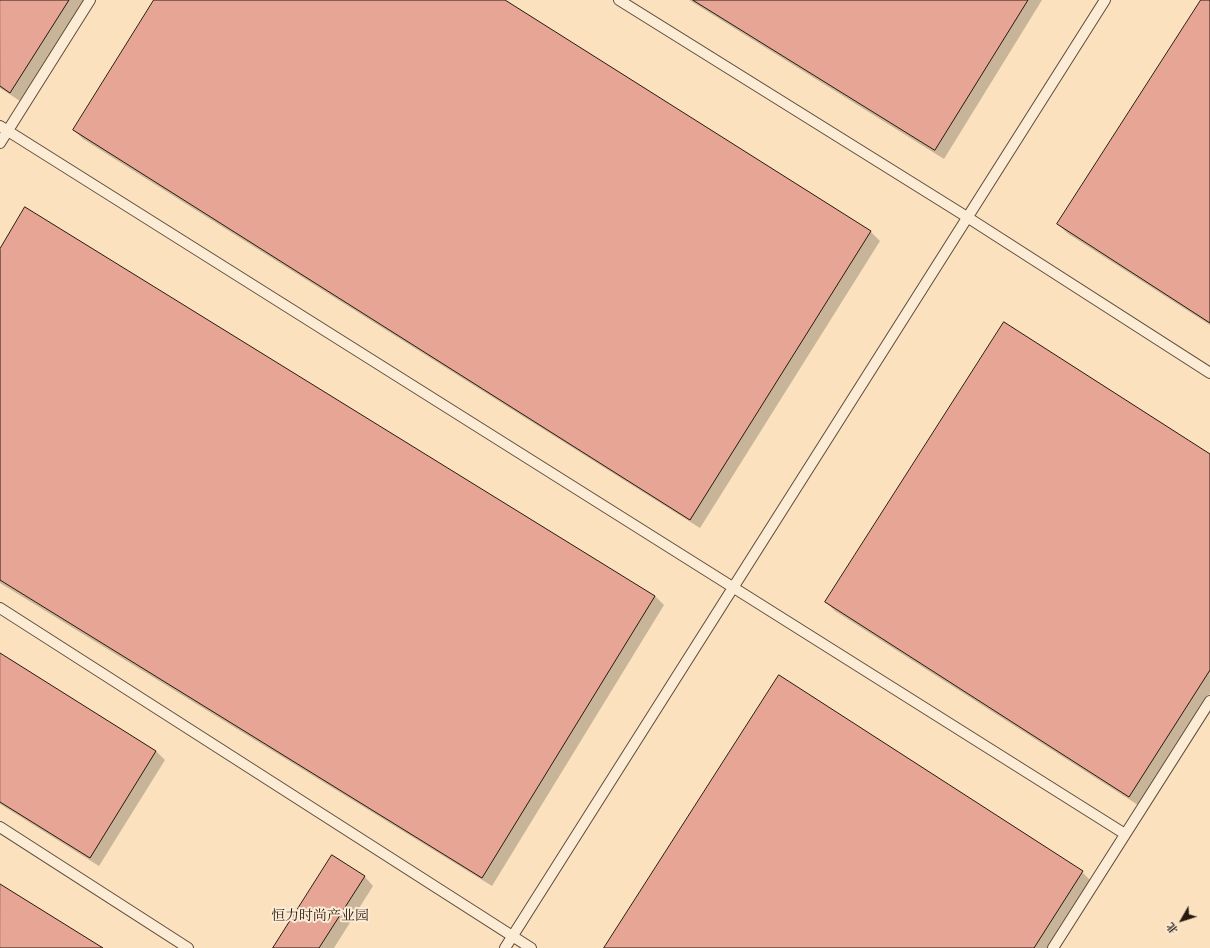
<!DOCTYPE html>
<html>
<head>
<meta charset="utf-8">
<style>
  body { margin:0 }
  #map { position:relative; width:1210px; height:948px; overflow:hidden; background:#fbe1be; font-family:"IM FELL Great Primer","Noto Serif SC",serif }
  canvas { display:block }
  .north { position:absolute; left:1162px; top:900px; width:40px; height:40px; -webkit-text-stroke:3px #fcecd5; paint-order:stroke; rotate:231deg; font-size:11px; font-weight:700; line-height:16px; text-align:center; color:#291a10 }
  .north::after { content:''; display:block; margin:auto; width:14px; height:18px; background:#291a10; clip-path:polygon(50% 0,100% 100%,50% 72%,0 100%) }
</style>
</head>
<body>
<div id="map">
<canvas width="1210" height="948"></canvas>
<div class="north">北</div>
</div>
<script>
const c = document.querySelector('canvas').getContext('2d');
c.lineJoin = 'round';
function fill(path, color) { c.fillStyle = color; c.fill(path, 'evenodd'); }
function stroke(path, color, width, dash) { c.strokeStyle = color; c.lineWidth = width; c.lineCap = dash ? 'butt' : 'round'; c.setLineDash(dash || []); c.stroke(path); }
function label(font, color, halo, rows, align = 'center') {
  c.font = font + ' "IM FELL Great Primer","Noto Serif SC",serif'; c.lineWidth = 4; c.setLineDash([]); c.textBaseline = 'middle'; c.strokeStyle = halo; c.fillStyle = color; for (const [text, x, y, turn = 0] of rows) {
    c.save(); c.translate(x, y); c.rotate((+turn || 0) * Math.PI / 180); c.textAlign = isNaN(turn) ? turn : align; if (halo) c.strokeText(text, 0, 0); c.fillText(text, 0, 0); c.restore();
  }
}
fill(new Path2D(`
  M0,0H84L20,101L0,88Z
  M156,0H503L871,232L880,241L700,528L83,139L74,130Z
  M689,0H1042L944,159Z
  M1202,0H1210V325L1067,233L1058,224Z
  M0,251L655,596L664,605L492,886L0,583Z
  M1210,455V693L1138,805L835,611L826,602Z
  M0,654L156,751L165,760L99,866L0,804Z
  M333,856L365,877L373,886L334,948H274Z
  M1082,872L1091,881L1048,948H606Z`), '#0003');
const building = new Path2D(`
  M0,0H69L10,93L0,86Z
  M154,0H505L871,231L690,520L73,130Z
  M693,0H1028L935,150Z
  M1201,0H1210V323L1057,224Z
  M25,207L655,596L482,878L0,580V249Z
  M1004,322L1210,454V670L1129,797L825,602Z
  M0,653L156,751L90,858L0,802Z
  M779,675L1083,871L1034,948H604Z
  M332,855L365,876L319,948H273Z
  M0,884L103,948H0Z`);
fill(building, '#e6a595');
stroke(building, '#291a10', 1);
const service = new Path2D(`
  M619,0L967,217L1210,373
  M0,126L1125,834
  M0,143L90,0
  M0,608L531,948
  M0,827L188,948
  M505,948L1105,0
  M1053,948L1210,701`);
stroke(service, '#5e4c3c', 12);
stroke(service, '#fcecd5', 10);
label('14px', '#291a10', '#fcecd5', [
  ["恒力时尚产业园",320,917]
]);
</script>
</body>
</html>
